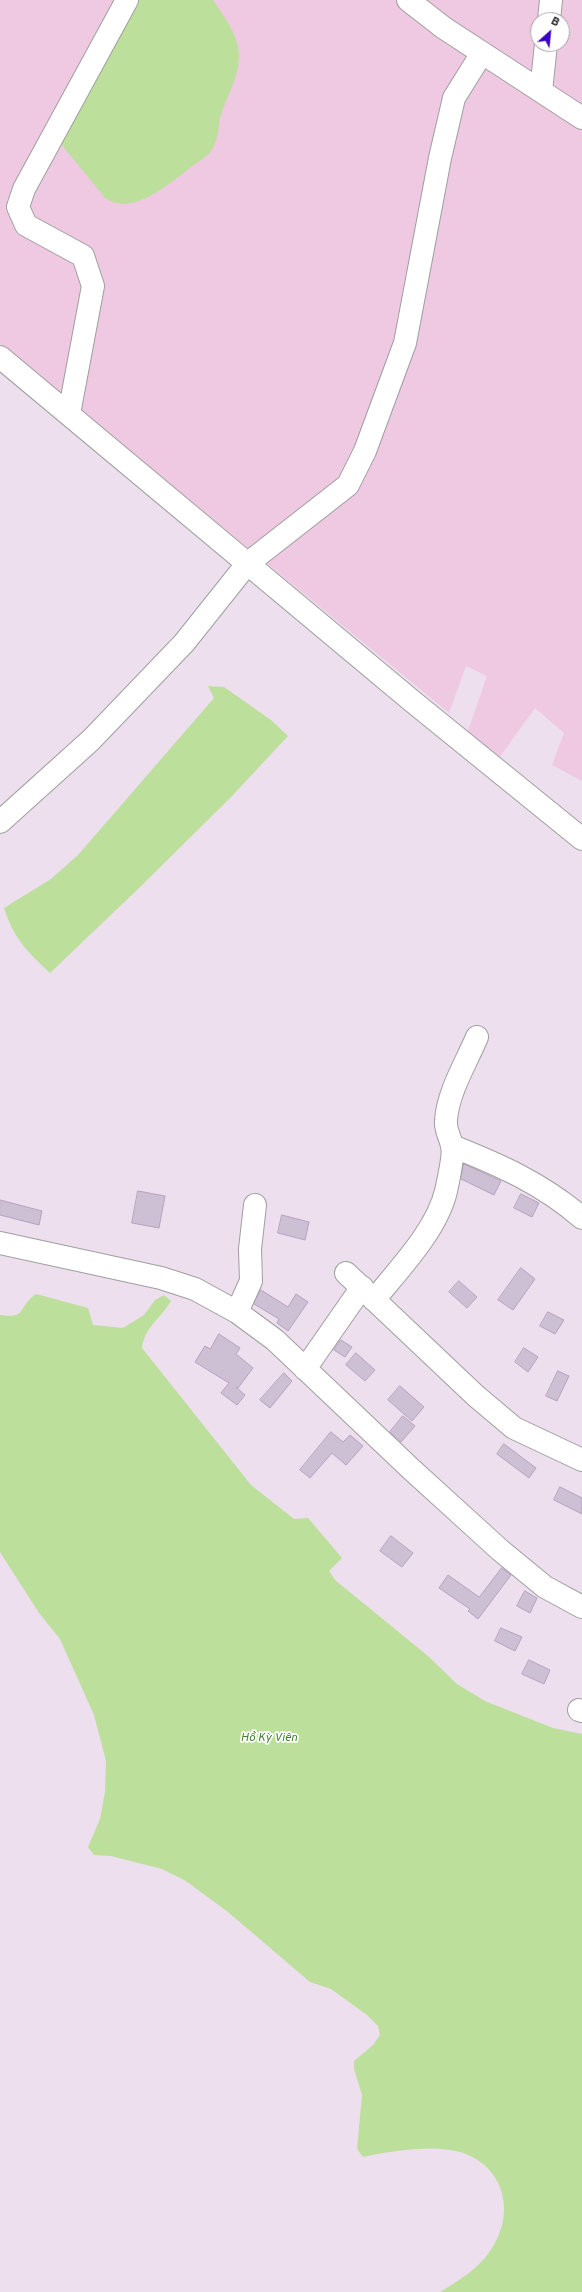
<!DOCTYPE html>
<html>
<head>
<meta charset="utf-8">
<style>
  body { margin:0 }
  #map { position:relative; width:582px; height:2292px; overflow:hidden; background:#eddfed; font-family:Overpass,sans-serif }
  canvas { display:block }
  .north { position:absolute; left:530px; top:12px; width:40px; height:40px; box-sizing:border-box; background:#fff; border:1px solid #a4a4a4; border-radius:50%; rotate:27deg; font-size:11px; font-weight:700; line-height:16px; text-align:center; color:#1b1b1b }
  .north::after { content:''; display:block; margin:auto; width:14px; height:18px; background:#3700c6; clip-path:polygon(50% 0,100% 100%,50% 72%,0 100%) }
</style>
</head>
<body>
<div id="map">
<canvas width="582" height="2292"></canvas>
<div class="north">B</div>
</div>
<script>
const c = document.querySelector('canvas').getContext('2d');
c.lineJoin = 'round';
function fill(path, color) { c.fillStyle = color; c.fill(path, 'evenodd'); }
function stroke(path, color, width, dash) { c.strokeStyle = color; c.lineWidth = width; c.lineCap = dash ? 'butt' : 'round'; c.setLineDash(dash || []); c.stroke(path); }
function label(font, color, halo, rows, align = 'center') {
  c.font = font + ' Overpass,sans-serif'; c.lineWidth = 3.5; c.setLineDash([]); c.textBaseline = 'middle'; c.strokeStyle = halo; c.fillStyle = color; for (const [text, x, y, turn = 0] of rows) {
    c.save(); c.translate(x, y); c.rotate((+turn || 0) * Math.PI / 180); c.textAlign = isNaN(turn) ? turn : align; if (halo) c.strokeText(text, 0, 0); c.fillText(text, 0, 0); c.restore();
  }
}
fill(new Path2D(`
  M0,0H582V781L552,765L564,733L535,708L499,758L468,731L487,676L466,666L449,713L0,344ZM538,20H562V44H538Z`), '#eec9e1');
fill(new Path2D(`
  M134,0H213C224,16 240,37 239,58C238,79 226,98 220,118C218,129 218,142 211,151C207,157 196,163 190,168C168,184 133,217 105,198L57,139Z
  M208,686L224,687L271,720L288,736L231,797L137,890L50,973C27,951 14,939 4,908L51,879L78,855L214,698Z
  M36,1294L88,1308L93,1325L123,1328L144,1315L155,1300L164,1295L171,1301C161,1318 144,1328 142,1348L251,1485L294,1519L308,1518L342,1558L329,1571L335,1580L428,1656L457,1684L485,1701L553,1728L582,1734V2292H440C457,2282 476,2270 488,2254C522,2209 500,2152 441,2149C420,2147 384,2152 363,2157L357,2149L362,2095L354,2069V2061L373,2045L380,2035L378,2026L367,2015L331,1989L310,1982L228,1912L186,1881L162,1869L111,1856L94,1855L88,1847L100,1819L105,1792L106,1761L94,1715L60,1639L39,1613L0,1552V1315C28,1319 17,1307 36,1294Z`), '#bddf9c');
const building = new Path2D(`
  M464,1164L501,1181L494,1195L461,1179Z
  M138,1191L165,1196L159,1228L132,1223Z
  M521,1194L539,1203L532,1217L514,1208Z
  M0,1200L42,1211L39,1225L0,1215Z
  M282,1215L309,1222L305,1240L278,1233Z
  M521,1268L535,1279L513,1310L498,1300Z
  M459,1281L477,1297L467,1308L449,1292Z
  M261,1290L288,1307L296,1294L308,1302L288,1331L277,1323L279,1319L254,1304Z
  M548,1312L564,1320L555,1334L540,1326Z
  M219,1334L240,1348L236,1354L253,1368L238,1388L236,1387L245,1395L237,1405L221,1393L229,1383L195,1362L205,1346L210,1349Z
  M341,1340L352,1347L345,1357L334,1350Z
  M524,1348L538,1357L528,1372L515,1362Z
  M356,1353L375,1370L365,1381L346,1365Z
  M558,1371L569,1376L557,1401L546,1396Z
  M284,1373L292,1381L270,1408L260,1400Z
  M400,1386L424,1407L412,1421L388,1400Z
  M403,1416L415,1426L401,1442L390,1432Z
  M331,1432L343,1442L350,1435L363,1446L346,1465L332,1453L310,1478L300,1470Z
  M504,1444L536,1468L529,1478L497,1454Z
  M560,1487L582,1498V1514L554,1500Z
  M391,1536L413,1553L402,1567L380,1551Z
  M502,1568L511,1575L478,1619L468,1611L470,1609L439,1588L448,1575L479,1597Z
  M525,1591L537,1598L530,1613L517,1606Z
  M501,1628L522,1637L515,1651L495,1641Z
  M529,1660L550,1670L544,1684L522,1674Z`);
fill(building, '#cec0d4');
stroke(building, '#b7a1c0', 1);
const minor = new Path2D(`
  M408,0L444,28L582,118
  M549,20L551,0
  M541,91L546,44
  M0,357L412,701L582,839
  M69,414L93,286L83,256L26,225L18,207L24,189L127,0
  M0,822L91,740L184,643L247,564L348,485L365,451L405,343L440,158L454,98L482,53
  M452,1146C500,1165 543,1184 582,1218
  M0,1243L161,1278L195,1289L237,1312L275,1340L411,1469L500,1550L545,1587L582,1607
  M346,1273L476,1396L514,1428L582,1460
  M374,1300C399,1269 437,1230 446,1191C448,1182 454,1154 452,1146C450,1136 445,1130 446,1120C448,1092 466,1063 477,1037
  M237,1312L251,1281L250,1249L255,1205
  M305,1369L362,1287
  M579,1710L582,1711`);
stroke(minor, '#9f9f9f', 24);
stroke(minor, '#fff', 22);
label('italic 12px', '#458034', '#fff', [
  ["Hồ Kỳ Viên",269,1739]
]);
</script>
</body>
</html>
